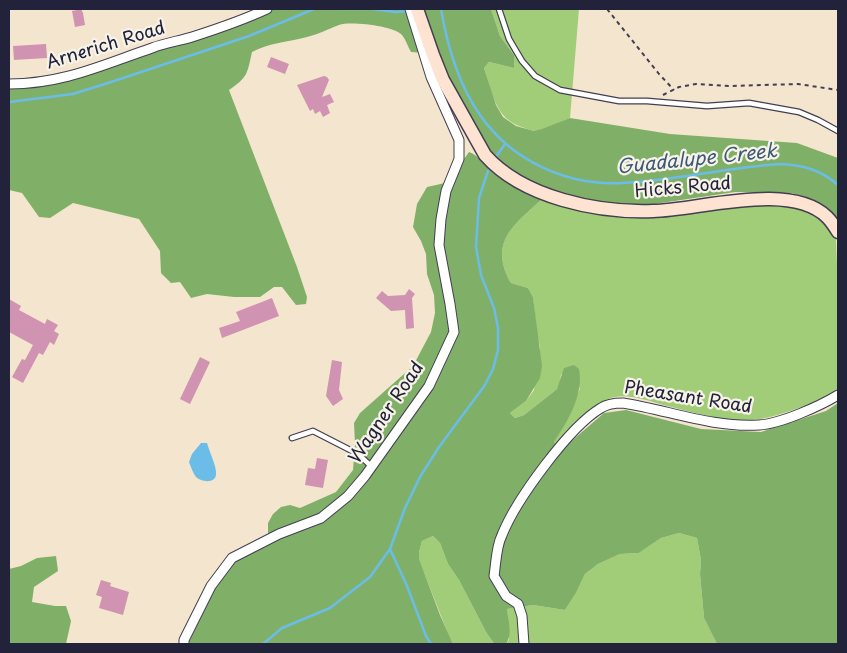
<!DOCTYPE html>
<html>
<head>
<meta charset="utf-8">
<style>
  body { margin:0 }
  #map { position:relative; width:847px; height:653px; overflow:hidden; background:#f4e5ce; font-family:"Playpen Sans",sans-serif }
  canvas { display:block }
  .frame { position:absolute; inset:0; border:10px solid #22223b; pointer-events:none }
</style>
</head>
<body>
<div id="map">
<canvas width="847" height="653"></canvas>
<div class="frame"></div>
</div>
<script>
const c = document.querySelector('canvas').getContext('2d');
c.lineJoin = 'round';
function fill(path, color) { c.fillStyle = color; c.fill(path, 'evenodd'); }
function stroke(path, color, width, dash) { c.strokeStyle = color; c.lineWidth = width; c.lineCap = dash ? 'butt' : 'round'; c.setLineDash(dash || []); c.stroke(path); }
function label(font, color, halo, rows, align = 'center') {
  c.font = font + ' "Playpen Sans",sans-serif'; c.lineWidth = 4.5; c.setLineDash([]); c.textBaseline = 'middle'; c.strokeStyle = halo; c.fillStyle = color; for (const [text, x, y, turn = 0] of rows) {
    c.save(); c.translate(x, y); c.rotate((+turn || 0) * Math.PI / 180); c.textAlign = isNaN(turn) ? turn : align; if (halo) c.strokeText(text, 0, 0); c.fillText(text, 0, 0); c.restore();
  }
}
fill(new Path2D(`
  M491,9H579L570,118C559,122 548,129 537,131C532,131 527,129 522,127C495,119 492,91 484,68L489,62L514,68V55L500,36Z
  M542,199L581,211L621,216L736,206L777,205L806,210L824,221L833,231L836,240L838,290V390C825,400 809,405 793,410C783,413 772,417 760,419C729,424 697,413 667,406C651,402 631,394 615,397C594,401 571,430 556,444L554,442L569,416L580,388L561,374L560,383L557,389L524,415L515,418L510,413L526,401L534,390L540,347L537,333L533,297L528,288L511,283C488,242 514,225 542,199Z
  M679,533L697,538L701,560L700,574L704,618L717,644H506L509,640L507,609L533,605L565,610L576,593L585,574L598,564L620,554L639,553L661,538Z
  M433,536L440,543L448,564L459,580L486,632L496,644H453L449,636L419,560V552L422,541Z`), '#a1cc78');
fill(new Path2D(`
  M267,9H491L500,36L514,55V68L489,62L484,68L496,105L503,117L516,126L534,131L542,129L570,118L670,134L797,143L838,158V222L833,215L817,202L792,193L735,192L654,204L620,206L581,203L535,185L496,161L461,103L439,54L411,52C408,47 406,40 402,35C394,26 351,21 339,25C328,29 319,34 307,37C288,42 269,43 252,52C247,74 248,77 229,90L297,267L307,297L306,304L296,305L282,287H274L260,297H234L207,294L191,298L180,282L171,283L161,273L160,251L139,219L73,203L50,218L39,217L22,193L9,190V84L51,81Z
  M469,152C479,155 485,167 493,173C507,184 525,192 542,199C514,225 488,242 511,283L528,288L533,297L542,366L540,378L526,401L510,413L515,418L524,415L557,389L564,368L574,365L579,369C584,394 568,421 554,442L561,450L604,413L626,410L701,429L761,432L826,411L838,403V644H717L704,618L700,574L701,560L697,538L679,533L661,538L639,553L620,554L598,564L585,574L576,593L565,610L533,605L507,609C508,621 513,634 506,644L494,643L486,632L459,580L448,564L440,543L433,536L422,541L419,552V559L440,615L453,644H188L215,588L234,561L268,544V523L273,514L281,507L290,505L300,508L336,492L353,470L355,444L354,423L360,413L413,366L431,332L435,313L434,295L427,274L426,254L421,241L413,227L417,204L427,187L454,181L464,159Z
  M56,556L58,571L34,587L32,602L55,606H66L71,621L66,644H9V569L21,566L37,558Z`), '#80b068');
fill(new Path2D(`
  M201,443H207C209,451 217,467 216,474C216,484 201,482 196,477C193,473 191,467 189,462L192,454Z`), '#6bbde7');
stroke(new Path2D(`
  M340,9H372L396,12L408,11
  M441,9C447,45 459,85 480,115C512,161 567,186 622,183C675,181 728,167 781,164C803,165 821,170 838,185
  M9,102L73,94L111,82L249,36L314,9
  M495,158L505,144
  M390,549L407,586L426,636L431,644
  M263,644L282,628L330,608L370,577L390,549L405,508L420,477L439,447L485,385L493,369L498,350V328L494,308L481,275L476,247L479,198L488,171`), '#6bbde7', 2.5);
fill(new Path2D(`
  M81,9L83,13L85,25L75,27L72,11Z
  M46,44L47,58L14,60L13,46Z
  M271,57L289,64L285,74L267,67Z
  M324,76L327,77L329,80L322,97L330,94L334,102L327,105L330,113L323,117L320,111L315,114L313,109L310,111L297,85Z
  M409,289L415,294L412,298L414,328L406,329L405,310L391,311L376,298L382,291L388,296L405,295Z
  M272,298L279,316L222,338L219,328L240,321L236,312Z
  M9,299L21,306L19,310L45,324L47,319L58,325L54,331L59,334L54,345L50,342L43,355L39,353L23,383L12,377L22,359L25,360L33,345L9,332Z
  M200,357L210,362L190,404L180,399Z
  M332,360L342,362L339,390L343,399L333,406L326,396Z
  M317,458L328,460L323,488L305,485L308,468L315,469Z
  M101,580L111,583L110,586L129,592L123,615L99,608L102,597L96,595Z`), '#d093b1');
const lane = new Path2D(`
  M499,9L509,39L522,61L535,76L560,90L619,101H647L707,106L749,103L799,112L818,120L838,131
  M292,438L313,431L358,454L371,466`);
const street = new Path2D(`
  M9,84C63,84 102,65 152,48C165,43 179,41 192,37C217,29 243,20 267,9
  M184,644V640L211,586L232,558L279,534L321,518L348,496L365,476L429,386L454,332L450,304L439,245L441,219L446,191L459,159V140L431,77L410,9
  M524,644L522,616L518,604L506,596L494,576C496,563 496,547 502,535C516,500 569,427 601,408C607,404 615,403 623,403C668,410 713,428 759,425C780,424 820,406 838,395`);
const secondary = new Path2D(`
  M417,9L433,55L443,80L485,155C523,198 598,213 653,211C699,210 790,181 827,217C831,221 835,227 838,232`);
stroke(lane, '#423f51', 7);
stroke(street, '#423f51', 11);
stroke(secondary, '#423f51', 15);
stroke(new Path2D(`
  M607,9L659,74L674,90
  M663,95L679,87L696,84L729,86L798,84L838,90`), '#423f51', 2, [4, 4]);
stroke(lane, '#fff', 4.5);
stroke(street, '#fff', 9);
stroke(secondary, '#fee3d2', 12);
label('18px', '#22223b', '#f7f3e8', [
  ["Arnerich Road",106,46,-17],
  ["Hicks Road",683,188,-5],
  ["Pheasant Road",688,398,9],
  ["Wagner Road",387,413,-56]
]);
label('italic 19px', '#3c5877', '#f7f3e8', [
  ["Guadalupe Creek",697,160,-6]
]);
</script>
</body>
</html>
